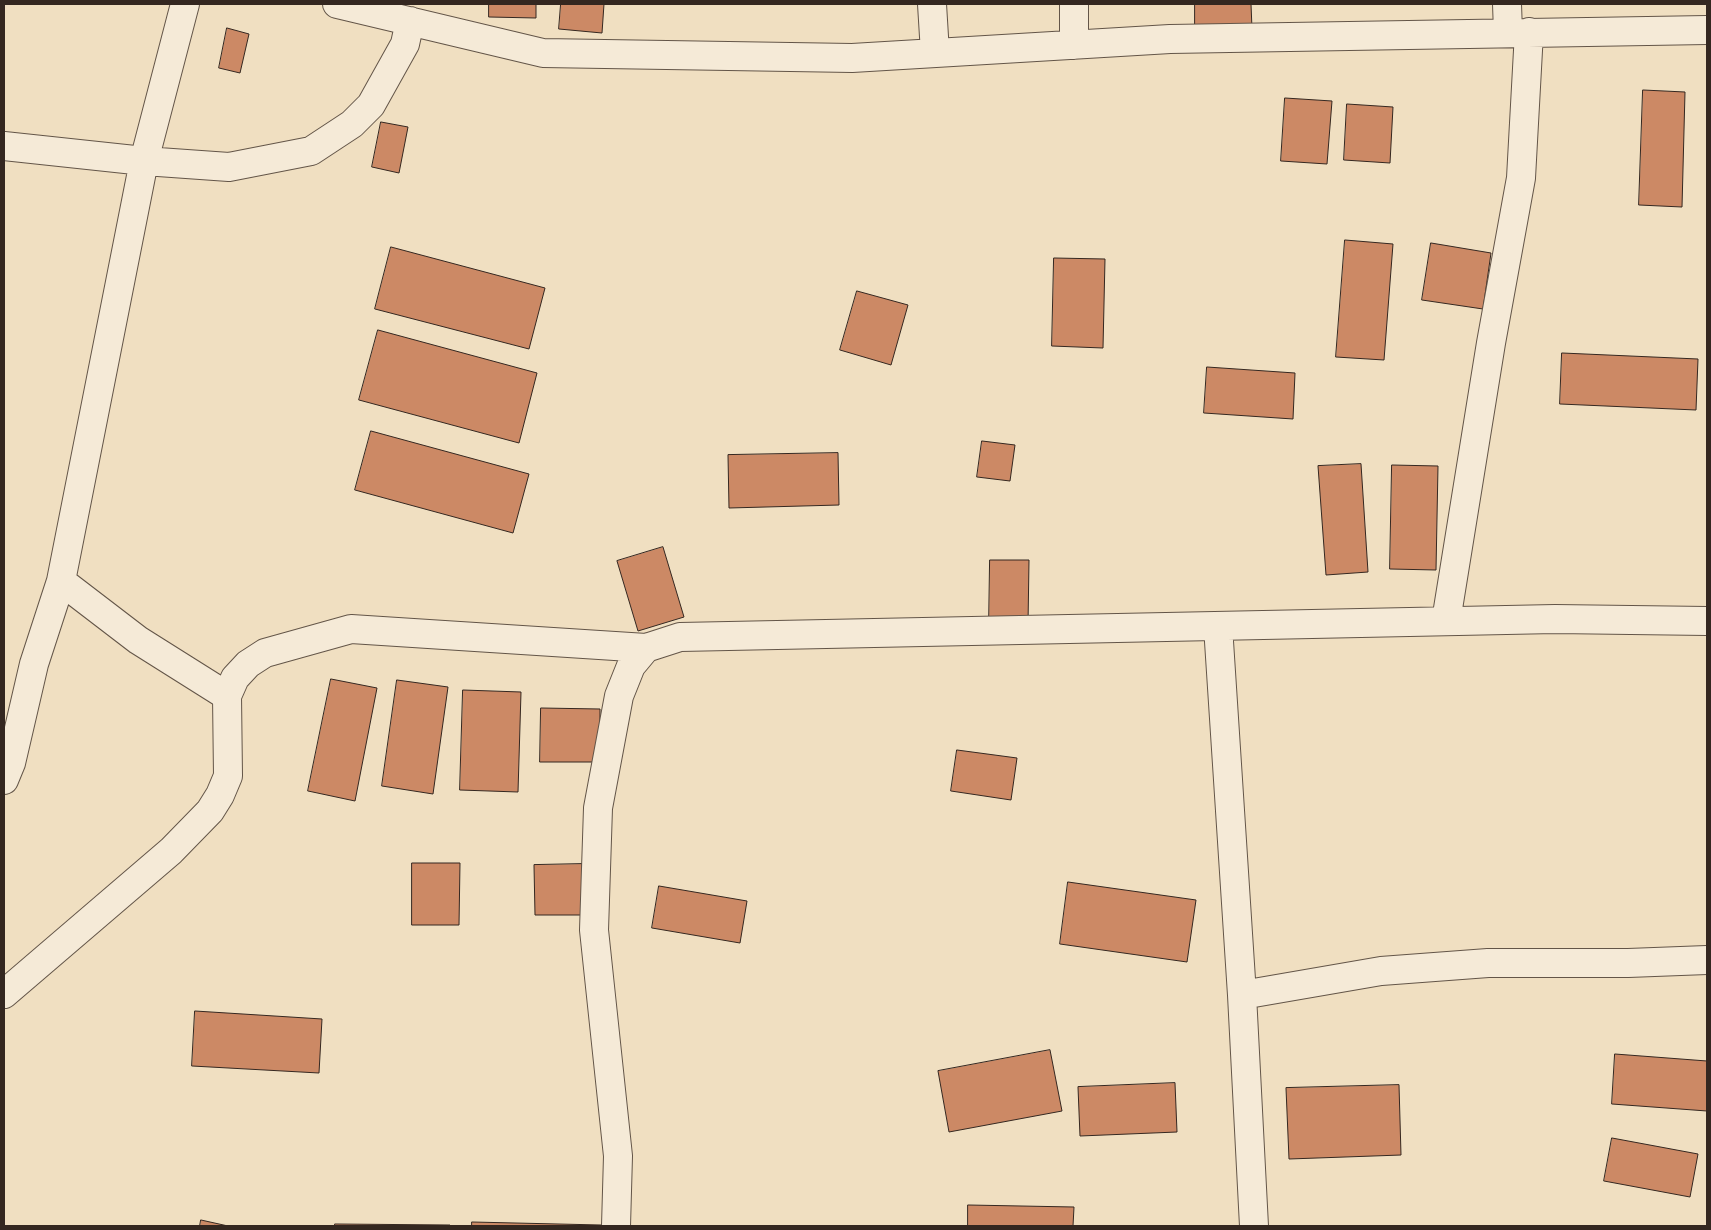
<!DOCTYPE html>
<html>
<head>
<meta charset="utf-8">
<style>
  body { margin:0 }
  #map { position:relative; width:1711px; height:1230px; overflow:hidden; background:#f0dfc1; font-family:"EB Garamond",serif }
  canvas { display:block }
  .frame { position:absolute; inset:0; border:5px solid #342720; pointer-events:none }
</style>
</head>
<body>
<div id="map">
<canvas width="1711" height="1230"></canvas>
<div class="frame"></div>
</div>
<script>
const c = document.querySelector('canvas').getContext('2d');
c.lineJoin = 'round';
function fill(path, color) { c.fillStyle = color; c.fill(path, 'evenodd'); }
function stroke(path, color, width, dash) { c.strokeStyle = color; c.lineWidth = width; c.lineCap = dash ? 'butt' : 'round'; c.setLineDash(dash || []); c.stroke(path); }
const building = new Path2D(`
  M489,4H536V18L489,17Z
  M561,4H604L602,33L559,29Z
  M1195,4H1251L1252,29H1195Z
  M227,28L249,34L240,73L219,68Z
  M1643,90L1685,92L1682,207L1639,205Z
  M1285,98L1332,101L1327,164L1281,161Z
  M1347,104L1393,107L1390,163L1344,160Z
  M381,122L408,127L399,173L372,167Z
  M1345,240L1393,244L1384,360L1336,357Z
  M1431,243L1491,253L1483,309L1422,300Z
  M391,247L545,288L529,349L375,309Z
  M1054,258L1105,259L1103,348L1052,346Z
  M857,291L908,305L891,365L840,350Z
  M378,330L537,373L519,443L359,400Z
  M1562,353L1698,359L1696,410L1560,404Z
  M1207,367L1295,373L1293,419L1204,413Z
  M371,431L529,474L513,533L355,490Z
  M982,441L1015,445L1010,481L977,477Z
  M838,453L839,505L729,508L728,455Z
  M1361,464L1368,572L1326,575L1318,466Z
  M1392,465L1438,466L1436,570L1390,569Z
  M663,547L684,617L638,631L617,561Z
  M990,560H1029L1028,625H989Z
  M331,679L377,688L355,801L308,791Z
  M397,680L448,687L433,794L382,786Z
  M463,690L521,692L518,792L460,790Z
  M541,708L600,709V762H540Z
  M957,750L1017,758L1011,800L951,791Z
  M412,863H460L459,925H412Z
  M582,864L583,915H535L534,865Z
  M1068,882L1196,900L1187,962L1060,944Z
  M659,886L747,901L740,943L652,928Z
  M195,1011L322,1019L319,1073L192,1066Z
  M1050,1050L1062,1111L949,1132L938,1071Z
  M1615,1054L1707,1061V1111L1612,1104Z
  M1175,1083L1177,1132L1080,1136L1078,1087Z
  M1399,1085L1401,1155L1289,1159L1286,1088Z
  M1612,1138L1698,1154L1690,1197L1604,1181Z
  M968,1205L1074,1207L1073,1226H968Z
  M201,1220L228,1226H200Z
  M472,1222L601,1225V1226H472Z
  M335,1224L450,1225V1226H335Z`);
fill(building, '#cc8965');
stroke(building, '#342720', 1);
const minor = new Path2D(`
  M337,4L543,53L852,58L1170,39L1707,30
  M932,4L935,53
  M1507,4L1508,32
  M1074,45V4
  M4,146L144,161L229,167L311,151L352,124L371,105L405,44L410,21
  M61,581L138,640L227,696
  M1446,621L1491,343L1521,178L1529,32
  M1218,626L1242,995L1254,1226
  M4,780L11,763L34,664L61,581L144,161L185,4
  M4,994L171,851L210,811L220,795L228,776L227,696L235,678L248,664L265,653L351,629L646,648
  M1242,995L1381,971L1488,963H1628L1707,960
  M616,1226L618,1156L594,930L598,808L619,696L631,666L646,648L680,637L1555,619L1707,621`);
stroke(minor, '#635548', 30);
stroke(minor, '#f5ead7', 28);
</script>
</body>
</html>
